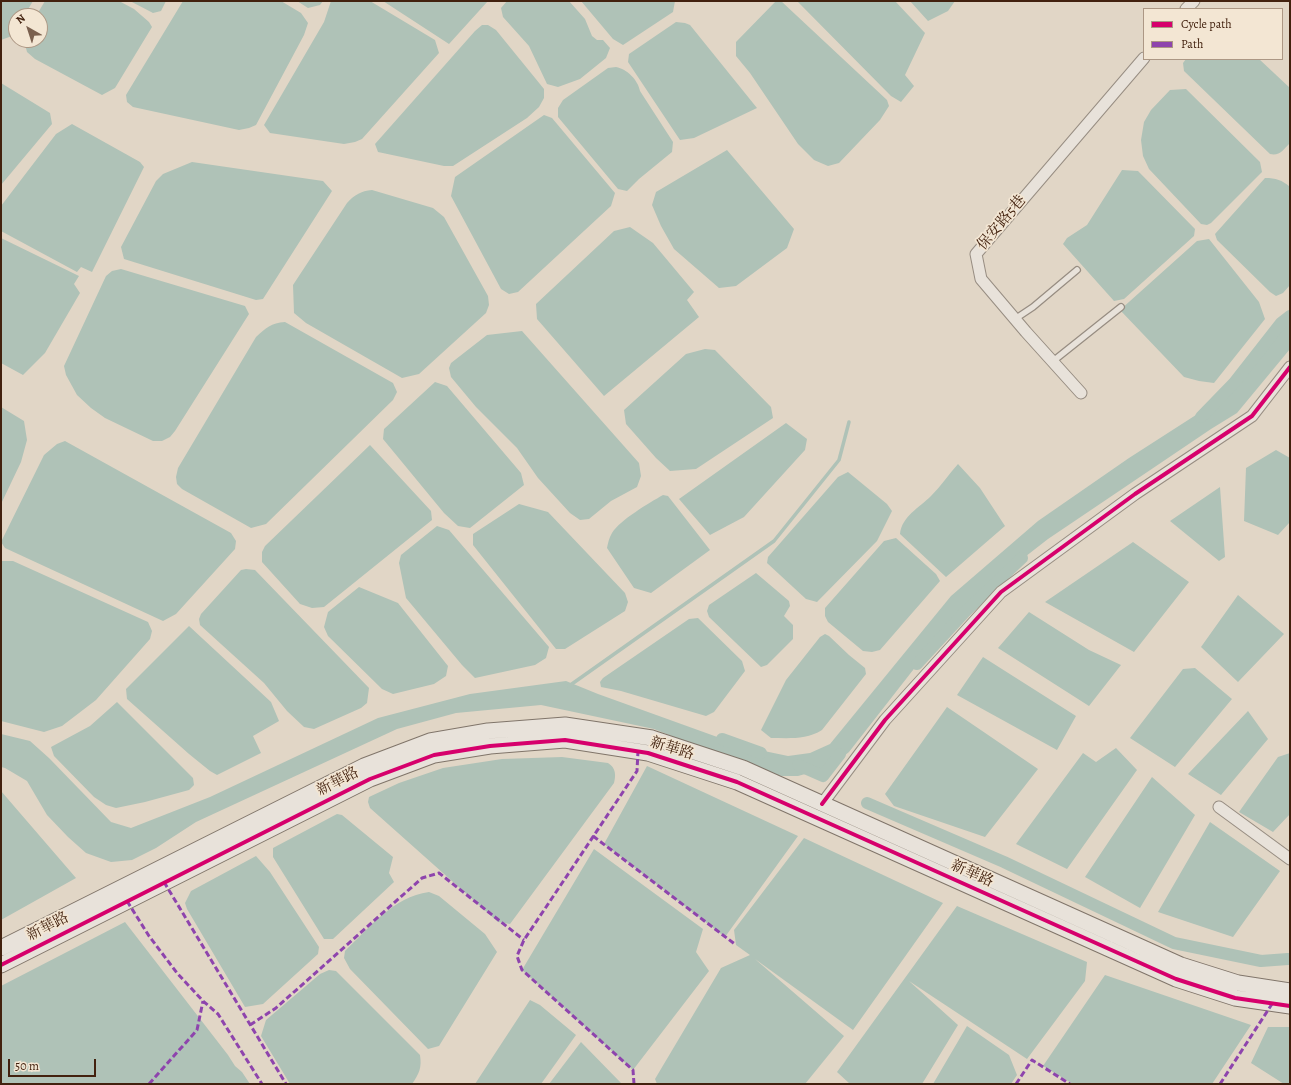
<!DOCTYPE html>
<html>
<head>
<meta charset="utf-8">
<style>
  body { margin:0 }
  #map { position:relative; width:1291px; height:1085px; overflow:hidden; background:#e1d6c6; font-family:Alegreya,serif }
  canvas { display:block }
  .frame { position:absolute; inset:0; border:2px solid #42210e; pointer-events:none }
  .legend { position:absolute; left:1143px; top:8px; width:140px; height:52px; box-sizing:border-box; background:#f3e6d3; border:1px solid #ac9784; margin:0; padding:5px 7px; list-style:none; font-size:12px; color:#42210e }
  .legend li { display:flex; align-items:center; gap:8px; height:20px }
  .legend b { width:20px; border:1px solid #ac9784 }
  .north { position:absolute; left:8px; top:8px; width:40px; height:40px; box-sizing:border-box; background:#f3e6d3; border:1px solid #ac9784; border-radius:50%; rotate:321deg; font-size:11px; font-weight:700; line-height:16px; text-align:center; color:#42210e }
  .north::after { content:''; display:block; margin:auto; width:14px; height:18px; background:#7a604e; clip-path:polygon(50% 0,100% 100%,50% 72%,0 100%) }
  .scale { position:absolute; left:8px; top:1059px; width:88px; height:18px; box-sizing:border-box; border:2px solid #42210e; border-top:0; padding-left:5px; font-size:12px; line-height:14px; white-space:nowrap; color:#42210e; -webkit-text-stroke:3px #f3e6d3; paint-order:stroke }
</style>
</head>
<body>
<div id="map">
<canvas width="1291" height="1085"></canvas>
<div class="frame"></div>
<ul class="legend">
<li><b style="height:5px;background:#d6006c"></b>Cycle path</li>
<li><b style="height:5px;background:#8e44ad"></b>Path</li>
</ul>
<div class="north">N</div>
<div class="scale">50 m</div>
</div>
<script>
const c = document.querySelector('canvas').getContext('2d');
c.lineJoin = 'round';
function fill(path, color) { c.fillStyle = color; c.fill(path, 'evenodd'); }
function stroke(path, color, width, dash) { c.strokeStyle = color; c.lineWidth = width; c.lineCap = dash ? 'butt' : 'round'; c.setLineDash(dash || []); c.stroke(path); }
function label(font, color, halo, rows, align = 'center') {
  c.font = font + ' Alegreya,"Noto Serif TC",serif'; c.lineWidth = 3.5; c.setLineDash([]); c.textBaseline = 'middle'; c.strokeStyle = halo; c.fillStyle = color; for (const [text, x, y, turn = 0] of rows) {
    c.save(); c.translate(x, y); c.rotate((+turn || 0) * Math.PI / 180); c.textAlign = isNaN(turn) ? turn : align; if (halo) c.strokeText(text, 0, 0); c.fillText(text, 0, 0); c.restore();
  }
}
fill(new Path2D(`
  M1,1H33L24,16H16V30L12,36L1,40Z
  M45,1H119L134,9L149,22L152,27L115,88L102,95L35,59L27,52L24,40H40V16H36Z
  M130,1H166L161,11L153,13Z
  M183,1H281L301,13L308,23L304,35L256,125L249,128L239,130L133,107L127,102L126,95Z
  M297,1H323L320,5L308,8Z
  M331,1H370L435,40L439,53L362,139L355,142L344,144L270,133L264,125L324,22Z
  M383,1H488L449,44Z
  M507,1H569L585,19L592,36L597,40H603L610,48L606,58L580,79L558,87L547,84L529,46L503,17L501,8Z
  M581,1H675L673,12L623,45L613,39Z
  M776,1H781L887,100L889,106L880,120L839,163L828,166L814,160L798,144L750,73L736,56V42Z
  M797,1H895L925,33L905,75L914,86L901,102L891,96Z
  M910,1H955L948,11L928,21Z
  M676,22L685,23L690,25L757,108L694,138L680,140L628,62L629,54Z
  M482,25H488L496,30L544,89V98L539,107L527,118L453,166H444L378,152L375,144L475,31Z
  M1186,59H1259L1290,88V143C1283,150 1280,156 1270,154L1184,71L1183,63Z
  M616,67C627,69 638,80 640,91L673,142L672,152L639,179L627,191L618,189L558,117V108L563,100L608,68Z
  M1,83L50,113L52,124L1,185Z
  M1186,89L1260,162L1262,172L1211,223L1207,225L1201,224L1149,169L1143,156L1141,140L1144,122L1151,110L1170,90Z
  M544,115L552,118L615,193L611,206L518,292L509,294L501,289L451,196L455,177Z
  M72,124L140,162L144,167L92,272L81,267L77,272L1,231V206L56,134Z
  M727,150L794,229L787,248L736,286L719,288L674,249L661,226L652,205L656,192Z
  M192,162L323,181L332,191L263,299L256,300L124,259L121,247L156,181L163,174Z
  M1122,170L1138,171L1195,229L1194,236L1124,299L1114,301L1063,244L1067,238L1087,225Z
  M1265,178C1276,178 1282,180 1290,187V285L1283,293L1276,296L1270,292L1217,240L1215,234Z
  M372,190L433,208L444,217L488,296L489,305L486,313L419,374L402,378L306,323L294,313L293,285L347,203C354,195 361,191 372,190Z
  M630,227L653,243L694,292L687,300L699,317L604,396L537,319L536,304L614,231Z
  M1,238L79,276L74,284L80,293L45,353L23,375L1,363Z
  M1209,239L1259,302L1265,319L1214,383L1199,381L1184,377L1120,310L1197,241Z
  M121,269L245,306L249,314L175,431L170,437L162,441H153L105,418L91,408L77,395L66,375L64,366L106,276L112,271Z
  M1290,321V349L1237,413L1211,429L1048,539L976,595L956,615L849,752L830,767L798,776H782L765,773L654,729L541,705L456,713L397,729L196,822L156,848L132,860L111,862L86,853L68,837L47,815L27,781L5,768L1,767V734L30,741L49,758L111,822L131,828L210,797L378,718L470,694L566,681L598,694L745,747L788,756L810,753L830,744L951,596L1038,521L1129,458L1227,395Z
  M285,322L393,383L397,392L393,400L266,524L251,528L182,489L177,484L176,477L178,468L256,337C266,328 271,323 285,322Z
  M522,331L639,463L641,476L637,487L611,501L589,519L580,520L570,513L538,478L517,448L476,407L451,377L449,368L451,363L487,335Z
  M705,349L715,350L771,407L773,418L696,469L670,471L656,458L626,424L624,410L686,354Z
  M435,382L447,386L521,473L524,485L470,528L458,526L444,513L383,439L384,429Z
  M1,407L24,421L27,440L21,462L1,504Z
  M786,423L807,439L805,450L744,517L710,535L679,499Z
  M65,441L231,533L236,541L235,549L176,614L163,621L5,548L1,542L44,455L57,444Z
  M370,445L431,511L432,520L324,607L312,608L300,604L262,562V552L265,546Z
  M1276,450L1290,458V522L1278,535L1244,521L1246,468Z
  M958,464L980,488L1005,526L946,577L900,534C902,516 919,508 931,496C941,486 949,474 958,464Z
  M848,472L887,504L892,511L877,541L817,602L806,599L767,563L768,557L838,477Z
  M1220,487L1225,557L1219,561L1170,521Z
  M663,495L668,496L710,550L651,593L634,588L607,548C608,543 609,538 612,533C620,520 649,503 663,495Z
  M519,504L548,512L625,593L628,602L625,611L565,649H556L473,545V534Z
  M437,526L449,530L549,647L546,658L535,665L475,678L462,665L406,598L399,563L401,555Z
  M896,538L936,574L940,581L880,650L872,652L863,651L828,622L825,616V608L884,541Z
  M1133,542L1189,582L1134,652L1045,602Z
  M1,561H13L148,622L152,631L150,639L96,700L62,726L44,732L1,721Z
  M246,569L255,570L369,688L367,703L361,708L314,729L304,727L287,711L264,683L200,625L199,619L201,614L241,570Z
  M756,573L789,601L790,606L784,616L793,625V639L767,665L761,667L709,617L707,611L709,605Z
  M359,587L398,603L448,666L446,676L434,684L393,694L382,689L328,636L324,627L328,612Z
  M1238,595L1284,634L1238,682L1201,647Z
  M1029,612L1089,650L1121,665L1089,706L998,648Z
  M698,618L742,661L745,671L714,712L706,716L621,691L601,687L600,682L603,678L689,619Z
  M189,626L271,702L279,721L253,736L261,753L217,775L210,771L189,754L127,699L126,689Z
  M825,634L829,636L849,655L865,668L866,674L822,730C806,740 789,738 771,738L761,730L786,680L820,637Z
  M983,657L1076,716L1057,750L957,695Z
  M1195,668L1232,699L1175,767L1130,738L1183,669Z
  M117,702L193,778L194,785L189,790L145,802L116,808L106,805L94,797L54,756L51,747L90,726Z
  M947,707L1038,769L985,837L894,806L885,794Z
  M1248,711L1268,739L1221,795L1188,774Z
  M1116,748L1137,770L1067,869L1016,844L1083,753L1096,762Z
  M1290,753V814L1273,832L1239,812L1278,757Z
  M562,757L608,763C616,768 616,775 614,783L510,924L498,922L370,808L368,802L369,797L399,783L443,768L502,759Z
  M647,766L798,836L725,937L604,844Z
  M1152,777L1195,815L1140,908L1085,877Z
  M1,791L76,878L1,920Z
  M337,814L342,815L393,857L389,873L394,882L333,939H324L273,857V848Z
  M1210,822L1280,871L1233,937L1158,912Z
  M804,838L943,903L853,1030L755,959L844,1036L805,1084H657L655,1079L721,968L750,955L736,945L734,930Z
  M594,849L703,929L696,952L709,971L633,1070L522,970Z
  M256,856L270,872L319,947L318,954L263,1004L245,1007L187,909L185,903L191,891Z
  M429,892L439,896L485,934L497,952L439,1046L428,1049L350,969L344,958L345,951C369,928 393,897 429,892Z
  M957,906L1087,962L1085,981L1027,1059L909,981L958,1025L922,1084H850L837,1072Z
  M125,922L228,1055L235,1066L242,1072L250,1084H1V986Z
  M329,970L336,971L420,1055C422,1068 419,1074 412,1084H290L261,1036L266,1020L320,974Z
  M1105,975L1251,1025L1212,1084H1073L1043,1066Z
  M530,1000L540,1005L576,1035L541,1084H475Z
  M967,1026L1009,1055L1017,1075L1011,1084H933Z
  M1268,1027H1290V1084H1284L1251,1063Z
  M581,1042L622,1084H549Z`), '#afc2b7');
stroke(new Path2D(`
  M569,686L774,541L839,460L849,422`), '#afc2b7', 3.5);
stroke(new Path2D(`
  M1201,417L1234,383L1281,323L1290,316
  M917,664L965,612L1022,558
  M722,739L761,753
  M798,765L823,776L840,754
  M867,803L1004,862L1174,943L1261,961L1288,959`), '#afc2b7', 12);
const lane = new Path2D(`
  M1015,319L1033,307L1077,270
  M1052,362L1121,307`);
const street = new Path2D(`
  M1186,9L1194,1
  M1081,393L1026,332L981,279L976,254L1144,58
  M822,804L885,720L1001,592L1135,494L1252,416L1290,367
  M1219,807L1290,859`);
const secondary = new Path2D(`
  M1,948L364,766L430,741L488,731L565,725L652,738L743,768L1181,965L1238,983L1290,991
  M1,965L370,779L434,755L490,746L565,740L648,753L737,782L1176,979L1235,998L1290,1006`);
stroke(lane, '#978d82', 8);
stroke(street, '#978d82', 13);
stroke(secondary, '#80756a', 17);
stroke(lane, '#e8e2da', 5.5);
stroke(street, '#e8e2da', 11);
stroke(secondary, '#e8e2da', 15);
stroke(new Path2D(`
  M593,836L736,945
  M164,882L286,1084
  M127,901L149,936L177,973L203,1001L218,1014L262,1084
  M250,1025L276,1008L422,878L439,873L524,940
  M149,1084L197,1030L203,1001
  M634,1084L633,1070L522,970L517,956L524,940L637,771L638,751
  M1016,1084L1032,1060L1070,1084
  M1220,1084L1272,1004`), '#8e44ad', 3, [6, 3]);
stroke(new Path2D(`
  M822,804L885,720L1001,592L1135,494L1252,416L1290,367
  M1,965L370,779L434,755L490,746L565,740L648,753L737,782L1176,979L1235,998L1290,1006`), '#d6006c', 4);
label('15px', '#42210e', '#f3e6d3', [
  ["保安路5巷",1002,223,-50],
  ["新華路",672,749,17],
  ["新華路",338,782,-27],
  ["新華路",972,874,24],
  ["新華路",48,927,-27]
]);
</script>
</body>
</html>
